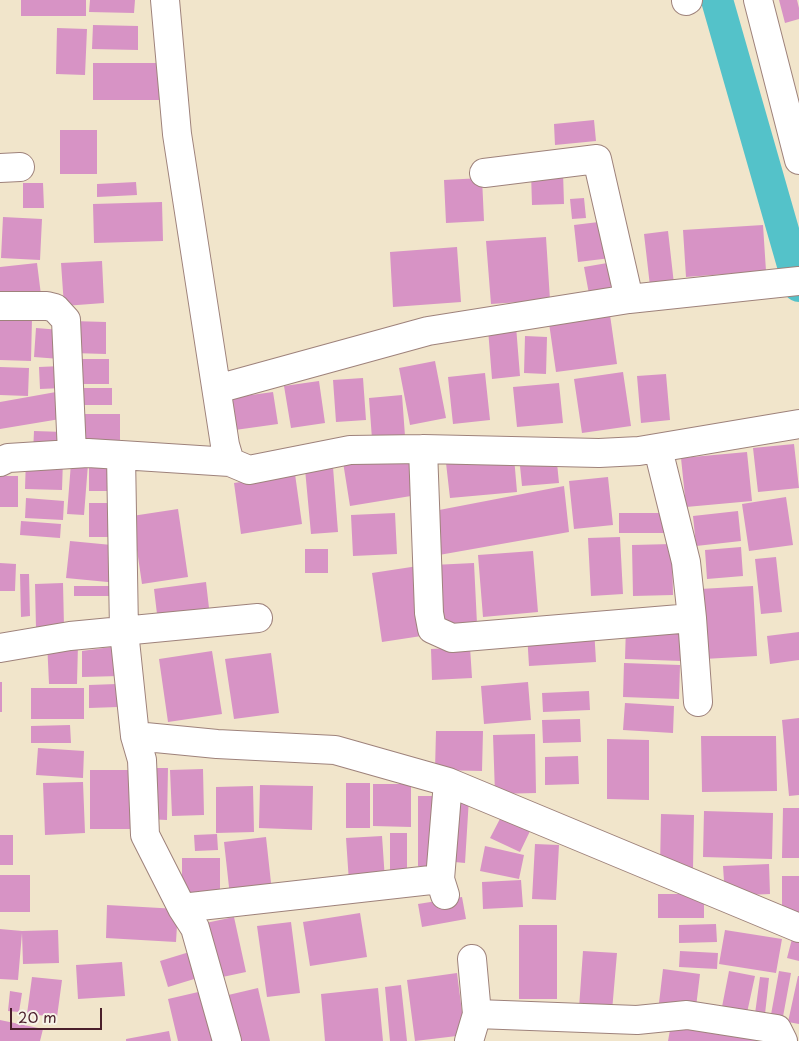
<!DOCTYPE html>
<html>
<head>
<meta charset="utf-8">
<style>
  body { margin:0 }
  #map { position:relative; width:799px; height:1041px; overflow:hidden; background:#f1e5cb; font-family:"Playpen Sans",sans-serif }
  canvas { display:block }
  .scale { position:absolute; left:10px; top:1008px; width:92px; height:22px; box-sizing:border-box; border:2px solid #4a1f2b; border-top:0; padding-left:6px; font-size:15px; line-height:18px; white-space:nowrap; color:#4a1f2b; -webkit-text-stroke:4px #f7f3e8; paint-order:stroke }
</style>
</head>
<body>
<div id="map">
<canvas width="799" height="1041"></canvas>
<div class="scale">20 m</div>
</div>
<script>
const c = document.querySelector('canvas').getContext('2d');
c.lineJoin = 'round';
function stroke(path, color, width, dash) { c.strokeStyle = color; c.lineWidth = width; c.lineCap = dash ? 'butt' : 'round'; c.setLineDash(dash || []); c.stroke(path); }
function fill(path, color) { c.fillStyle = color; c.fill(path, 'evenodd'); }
stroke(new Path2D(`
  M717,0L799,286`), '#54c2c9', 32);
fill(new Path2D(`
  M21,0H86V16H21Z
  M90,0H135L134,13L89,12Z
  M779,0H797L799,8V19L785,23Z
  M93,25L138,26V50L92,49Z
  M57,28L87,29L85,75L56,74Z
  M93,63H160V100H93Z
  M594,120L596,141L555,145L554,124Z
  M60,130H97V174H60Z
  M563,172L564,204L532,205L531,173Z
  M482,178L484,221L446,223L444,180Z
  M136,182L137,195L97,197V184Z
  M23,183H43L44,208H23Z
  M584,198L586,218L572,219L570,199Z
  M162,202L163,241L94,243L93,204Z
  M3,217L42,219L40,260L1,258Z
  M607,221L611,258L578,262L574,225Z
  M763,225L766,271L686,277L683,230Z
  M668,231L674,284L650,286L644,234Z
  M546,237L550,300L491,304L486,241Z
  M457,247L461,302L393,307L390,252Z
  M102,261L104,303L64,306L61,263Z
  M619,261L624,288L589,294L584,267Z
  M37,263L41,295L0,299V267Z
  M610,315L617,364L556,372L549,323Z
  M0,318H32L31,361L0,360Z
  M72,321L106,322V354L72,353Z
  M516,326L520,376L492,379L488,329Z
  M36,328L61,330L60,359L34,357Z
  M525,336L547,337L546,374L524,373Z
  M73,359H109V384H73Z
  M435,361L446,418L410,425L399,368Z
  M62,366L63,388L40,389L39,367Z
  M0,367L29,368L28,396L0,395Z
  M623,372L631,426L582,433L574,379Z
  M485,373L490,420L453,424L448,377Z
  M666,374L670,420L641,423L637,376Z
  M363,378L366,420L336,422L333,380Z
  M319,381L325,423L291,428L284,386Z
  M559,383L563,423L517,427L513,387Z
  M74,388H112V405H74Z
  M56,392L60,419L0,429V402Z
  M273,392L278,424L235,430L229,398Z
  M402,395L405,436L372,439L369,398Z
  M80,414H120V451H80Z
  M34,431L64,432L63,454L33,453Z
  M794,444L799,488L758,492L753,448Z
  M410,452L417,495L350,506L343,462Z
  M747,452L752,501L686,507L681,458Z
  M514,457L517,492L450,498L446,463Z
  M26,458L63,459L62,490L25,489Z
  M89,460H120V491H89Z
  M71,463L88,464L84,515L67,514Z
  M557,463L559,483L522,486L520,466Z
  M333,467L338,532L311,534L305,469Z
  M295,474L302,524L241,534L234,483Z
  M0,476H18V507H0Z
  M608,477L613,525L574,529L569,481Z
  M564,486L569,532L439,555L434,511Z
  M786,497L793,545L749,551L742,504Z
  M26,498L64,501L63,520L25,518Z
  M89,503H119V537H89Z
  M178,509L188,577L142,584L132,516Z
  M738,511L741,541L696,546L693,516Z
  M395,513L397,554L353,556L351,515Z
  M619,513H672V533H619Z
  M21,521L61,524L60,538L20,535Z
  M620,537L623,594L591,596L588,538Z
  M70,541L122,546L118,583L66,578Z
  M672,544L673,595L633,596L632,545Z
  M741,547L743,576L707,579L705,550Z
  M305,549H328V573H305Z
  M533,551L538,612L483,617L478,555Z
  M776,557L782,612L761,614L755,559Z
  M0,563L16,564L15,591H0Z
  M474,563L477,624L437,626L433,565Z
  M418,566L428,635L382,642L372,573Z
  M20,574H29L30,616L21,617Z
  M206,582L209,608L157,614L154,589Z
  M63,583L64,627L36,628L35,584Z
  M74,586H113V596H74Z
  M753,586L757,656L704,659L700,589Z
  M626,626L682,628L681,661L625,659Z
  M594,628L596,662L529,666L527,633Z
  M799,632V660L770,664L767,636Z
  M47,641L78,644L77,684H49Z
  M118,646L120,676L82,677V651Z
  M470,647L472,678L432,680L431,649Z
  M212,651L222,714L168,722L159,659Z
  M271,653L279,713L234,719L225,659Z
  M624,663L680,665L679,699L623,697Z
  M0,682H2V712H0Z
  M528,682L531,720L484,724L481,686Z
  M117,684L118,707L89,708V685Z
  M31,688H84V719H31Z
  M589,691L590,710L543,712L542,693Z
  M625,703L674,706L673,733L623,730Z
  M799,718V795L789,796L782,720Z
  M580,719L581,742L543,743L542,720Z
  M70,725L71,743H31V726Z
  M436,731H483L482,771L435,770Z
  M535,734L536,793L495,794L493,735Z
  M701,736H776L777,791L702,792Z
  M607,739L649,740V800L607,799Z
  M38,748L84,751L83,778L36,775Z
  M578,756L579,784L545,785V757Z
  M146,768H168L167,820L145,819Z
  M203,769L204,815L172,816L170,770Z
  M90,770H141V829H90Z
  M83,782L85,833L45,835L43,783Z
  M346,783H370V828H346Z
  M373,784H411V827L373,826Z
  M260,785L313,786L312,830L259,828Z
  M253,786L254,832L216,833V787Z
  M418,796H440V867L418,866Z
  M448,797L469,798L465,863L444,861Z
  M783,808H799V858H782Z
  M704,811L773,813L772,859L703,857Z
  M661,814L694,815L693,868H660Z
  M502,815L531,829L520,852L490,838Z
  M390,833H407V877H390Z
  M217,834L218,850L195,851L194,835Z
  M0,835H13V865H0Z
  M382,836L385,880L349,882L346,838Z
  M266,837L272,892L230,896L224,842Z
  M535,844L559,845L556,900L532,899Z
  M485,846L524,855L519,879L480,871Z
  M182,858H220V897H182Z
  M769,864L770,894L725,896L723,866Z
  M0,875H30V912H0Z
  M782,876H799V920H782Z
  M521,880L523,907L483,909L482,882Z
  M658,894H704V918H658Z
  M462,897L466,919L422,927L418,904Z
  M107,905L178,909L176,942L106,938Z
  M360,913L367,957L310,966L303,922Z
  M234,917L246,972L213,979L201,924Z
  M291,922L300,993L267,997L257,926Z
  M716,924L717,942L679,943V925Z
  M519,925H557V999H519Z
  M0,929L22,931L58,930L59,963L23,964L22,933L18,980L0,979Z
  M725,930L782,939L776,973L719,964Z
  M793,935L799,937V961L787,958Z
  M196,950L204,976L168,987L160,961Z
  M583,951L617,953L612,1011L579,1008Z
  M680,951L718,953L717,969L679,967Z
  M122,962L125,996L78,999L76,965Z
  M663,969L700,974L696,1007L659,1003Z
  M729,971L755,976L745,1022L720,1017Z
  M779,971L791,973L782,1022L770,1020Z
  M457,973L465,1035L415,1041L407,980Z
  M798,976H799V1024L788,1022Z
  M32,977L62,980L57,1017L27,1014Z
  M760,977L769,978L764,1023L754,1021Z
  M401,985L407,1041H390L385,987Z
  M258,988L270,1041H234L224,996Z
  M378,988L383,1041H325L321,994Z
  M207,990L218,1041H178L168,999Z
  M10,991L22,993L19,1012L8,1011Z
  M672,1019L780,1041H668Z
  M0,1020L43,1029L40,1041H0Z
  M169,1031L171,1041H126V1039Z`), '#d793c5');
const minor = new Path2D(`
  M165,0L177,134L225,445L230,462
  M758,0L799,160
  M686,1L688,0
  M0,168L20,167
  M484,173L597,159L629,299
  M0,306H47L55,308L66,320L72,453
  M217,389L428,331L629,299L799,281
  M423,449L429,613L432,629L452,638L692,618
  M658,449L686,562L692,618L698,702
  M121,455L230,462L249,470L350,450L423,449L599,453L639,451L799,424
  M0,462L8,458L88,453L121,455L124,631L135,736L142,760L145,835L182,908L195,928L227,1041
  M0,648L70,636L258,618
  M135,736L217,744L335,750L448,782L799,928
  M445,895L440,879L448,782
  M182,908L440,879
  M477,1014L637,1020L687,1015L777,1029L783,1041
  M469,1041L477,1014L472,959`);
stroke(minor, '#9e827b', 30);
stroke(minor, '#fff', 28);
</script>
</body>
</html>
